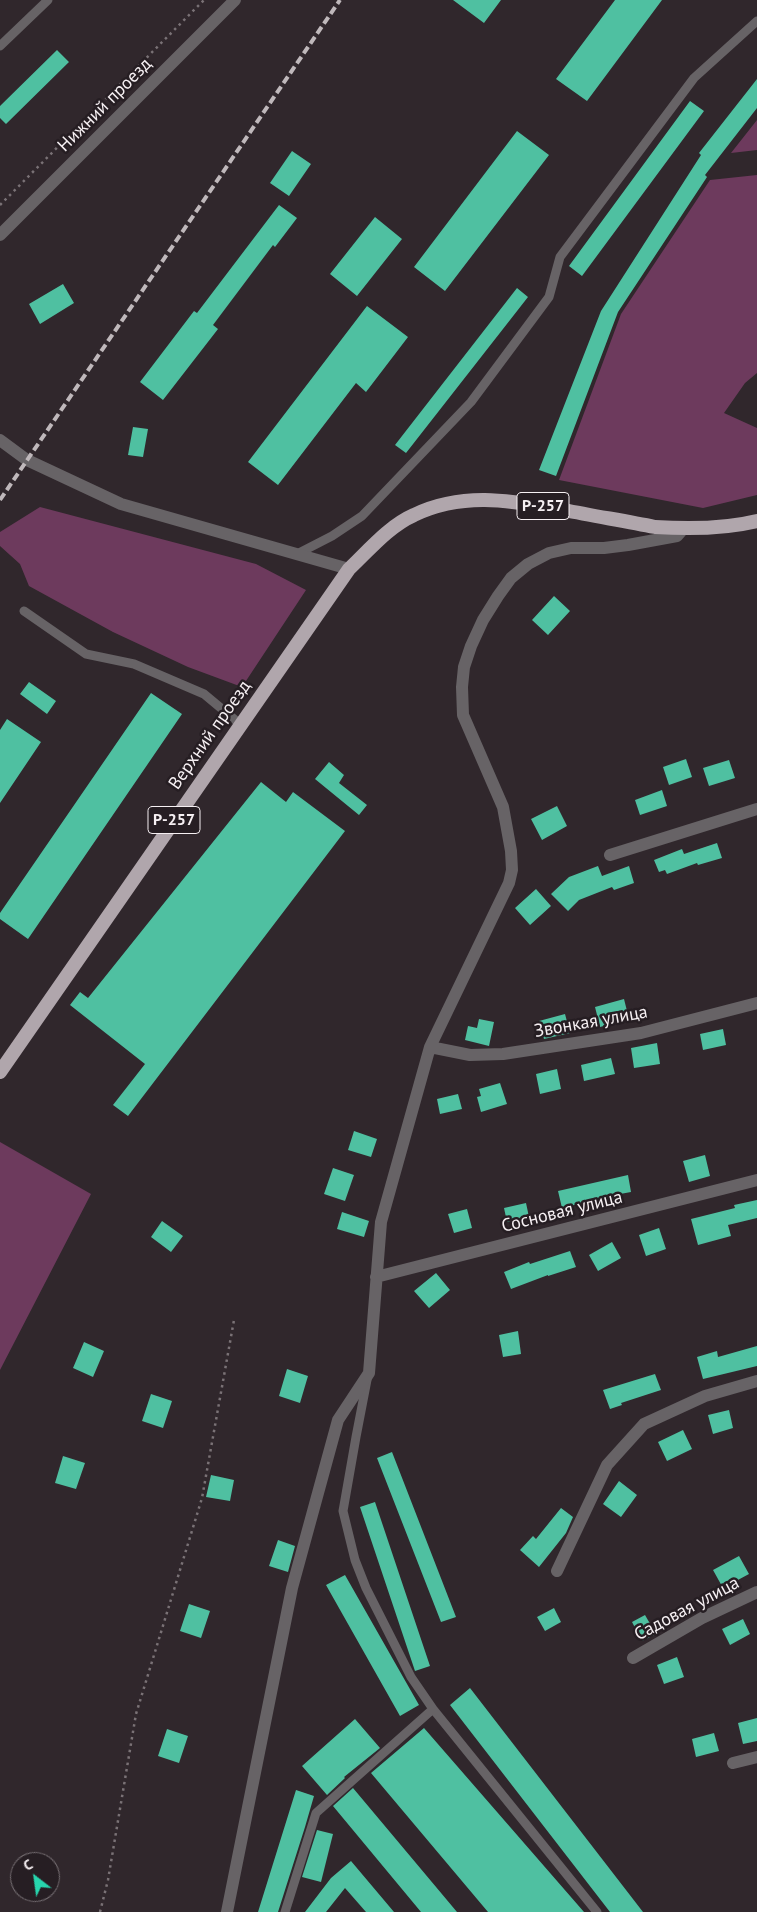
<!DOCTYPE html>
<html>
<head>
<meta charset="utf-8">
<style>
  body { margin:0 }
  #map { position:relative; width:757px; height:1912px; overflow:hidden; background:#30272c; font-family:"PT Sans",sans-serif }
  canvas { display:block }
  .north { position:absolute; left:10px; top:1852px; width:50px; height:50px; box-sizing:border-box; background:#261e23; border:1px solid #797276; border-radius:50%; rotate:330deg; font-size:14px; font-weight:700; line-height:20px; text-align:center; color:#f6f0f3 }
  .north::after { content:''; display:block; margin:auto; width:18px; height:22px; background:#27d5ad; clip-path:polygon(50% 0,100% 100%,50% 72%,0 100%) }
</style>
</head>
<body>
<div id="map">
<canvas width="757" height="1912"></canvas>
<div class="north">С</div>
</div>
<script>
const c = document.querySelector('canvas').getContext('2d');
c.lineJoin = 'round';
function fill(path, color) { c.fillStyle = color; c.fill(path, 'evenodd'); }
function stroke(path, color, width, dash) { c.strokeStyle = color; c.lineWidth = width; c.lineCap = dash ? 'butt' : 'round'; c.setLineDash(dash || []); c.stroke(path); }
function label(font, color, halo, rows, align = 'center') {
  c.font = font + ' "PT Sans",sans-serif'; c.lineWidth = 5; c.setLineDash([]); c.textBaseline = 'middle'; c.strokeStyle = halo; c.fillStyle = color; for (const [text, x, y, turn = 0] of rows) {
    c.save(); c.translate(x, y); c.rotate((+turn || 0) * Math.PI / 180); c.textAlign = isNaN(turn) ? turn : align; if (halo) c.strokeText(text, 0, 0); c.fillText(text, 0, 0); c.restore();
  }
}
fill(new Path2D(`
  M757,120V150L731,153Z
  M757,175V373L745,383L724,413L757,428V495L703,508L559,480L621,314L710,180Z
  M40,507L256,564L306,590L242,687L188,667L113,632L29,586L20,564L0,546V532Z
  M0,1142L91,1194L0,1370Z`), '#6d3a5d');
fill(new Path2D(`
  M453,0H501L484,23Z
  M615,0H662L587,101L556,79Z
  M57,50L69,62L6,124L0,118V106Z
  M757,79V108L705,175L707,177L618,312L556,476L539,470L601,311L701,155L699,153Z
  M690,101L704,111L582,276L569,266Z
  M517,131L549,155L445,291L414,267Z
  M292,151L311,164L289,196L270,183Z
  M279,205L297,218L275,247L273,245L213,325L218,329L163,400L140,382L194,311L197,313Z
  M375,217L402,239L357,296L330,274Z
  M63,284L74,303L40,324L29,304Z
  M517,288L528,297L406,453L395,445Z
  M367,306L408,337L366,392L356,383L278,485L248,462Z
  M133,427L148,429L143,457L128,455Z
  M554,596L570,611L548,635L532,620Z
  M29,682L56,701L47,714L20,694Z
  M151,693L182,714L28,939L0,919V913Z
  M7,719L41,742L0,803V730Z
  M686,759L692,777L669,785L663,767Z
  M729,760L735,778L709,786L703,768Z
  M329,762L344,775L339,783L367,805L359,815L315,779Z
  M261,782L286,802L293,792L345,831L128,1116L113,1105L145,1064L70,1005L80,992L88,998Z
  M662,790L667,806L640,815L635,800Z
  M557,806L567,826L542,840L531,819Z
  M717,843L722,858L698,865L697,863L667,874L665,870L659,872L654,860L682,849L684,854Z
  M598,866L602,876L629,866L634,883L614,890L612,887L579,900L568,911L551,894L569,877Z
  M536,889L551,906L530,925L515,908Z
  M624,999L629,1019L600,1027L595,1007Z
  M565,1014L570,1033L544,1039L539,1021Z
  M479,1019L494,1022L489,1046L465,1040L468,1026L477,1028Z
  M723,1029L726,1045L703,1050L700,1034Z
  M657,1043L660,1064L634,1068L631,1048Z
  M611,1058L615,1074L584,1081L581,1065Z
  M557,1069L561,1089L540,1094L536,1074Z
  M500,1083L507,1104L481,1112L477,1097L481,1096L479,1089Z
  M458,1094L462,1109L440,1114L437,1099Z
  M354,1131L377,1139L371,1157L348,1150Z
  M705,1155L710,1176L689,1182L683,1161Z
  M333,1168L354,1175L345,1201L324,1194Z
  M628,1175L631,1192L582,1201V1203L562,1208L558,1191Z
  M757,1200V1218L728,1225L731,1236L698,1245L691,1219L735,1208L734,1205Z
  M526,1203L529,1217L507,1222L504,1208Z
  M467,1209L472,1228L454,1233L448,1214Z
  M342,1212L369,1221L364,1237L337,1229Z
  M162,1221L183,1236L171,1252L151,1237Z
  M659,1228L666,1249L646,1256L639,1235Z
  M612,1242L621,1258L598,1271L589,1255Z
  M570,1251L576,1267L548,1276V1275L511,1289L504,1272L529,1262L530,1264Z
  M436,1273L450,1290L429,1308L414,1291Z
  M518,1331L521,1354L503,1357L499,1335Z
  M84,1342L104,1351L93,1377L73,1368Z
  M757,1346V1366L703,1379L697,1357L717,1351L718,1357Z
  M287,1369L308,1376L300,1403L279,1396Z
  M655,1374L661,1390L621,1403L622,1405L610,1409L603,1390Z
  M151,1394L172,1401L163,1428L142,1421Z
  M729,1410L733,1428L713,1434L708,1415Z
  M683,1430L692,1449L667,1461L658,1442Z
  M392,1452L456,1617L441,1622L377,1458Z
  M63,1456L85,1463L76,1489L55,1483Z
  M211,1475L234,1480L230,1501L206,1497Z
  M619,1481L637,1495L621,1517L603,1504Z
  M375,1502L430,1666L415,1671L360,1507Z
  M561,1508L573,1517L566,1533L539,1567L520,1550L533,1536L536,1539Z
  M278,1540L295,1546L288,1572L269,1566Z
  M739,1556L749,1574L723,1588L713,1570Z
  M345,1575L419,1705L400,1716L326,1585Z
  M189,1604L210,1611L201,1638L180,1631Z
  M554,1608L561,1622L545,1631L537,1617Z
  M645,1615L656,1634L642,1641L632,1622Z
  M743,1619L750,1634L730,1645L722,1629Z
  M677,1657L684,1677L664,1684L657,1665Z
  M470,1688L643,1912H610L450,1705Z
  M757,1718V1741L743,1744L738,1723Z
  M355,1719L380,1748L344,1777L345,1778L327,1795L302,1766Z
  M424,1728L584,1912H488L371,1773Z
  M167,1729L188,1736L179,1763L158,1756Z
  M714,1733L719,1751L696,1757L692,1739Z
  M353,1788L457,1912H421L333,1806Z
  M296,1790L314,1796L305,1827L278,1912H258Z
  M317,1830L333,1834L321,1882L302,1877Z
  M351,1861L394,1912H366L345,1888L326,1912H305L331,1878Z`), '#4fc0a1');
stroke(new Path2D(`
  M0,205L204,0
  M100,1912L108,1880L136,1714L202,1498L234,1320`), '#7a7276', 2.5, [2.5, 4]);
stroke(new Path2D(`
  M0,46L48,0
  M297,554L332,536L362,516L471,402L549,297L560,257L694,78L757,21
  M24,611L86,654L134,664L204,694L240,724
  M433,1709L597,1912
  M285,1912L316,1813L433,1709L411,1677L366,1588L355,1560L343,1511L356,1437L367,1380`), '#676366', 9);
stroke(new Path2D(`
  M0,440L27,460L121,504L349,569
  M610,855L757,809
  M430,1047L470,1055L503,1054L641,1033L757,1003
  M376,1277L757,1180
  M557,1571L607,1465L644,1424L705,1396L757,1381
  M633,1658L702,1618L757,1592
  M733,1763L757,1757
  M227,1912L292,1588L338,1420L369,1373L381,1222L430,1047L509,883L512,870L511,851L503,807L463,715L462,687L464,667L471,646L483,620L498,596L511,578L528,564L549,553L571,548H604L628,545L677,536L684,528`), '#676366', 12);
stroke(new Path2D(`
  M0,235L235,0`), '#676366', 12);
stroke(new Path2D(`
  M0,1072L349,569C369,550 389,526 414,515C464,491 512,501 564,510C594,516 625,521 655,527C688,529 725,529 757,521`), '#b0a6ac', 14);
stroke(new Path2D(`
  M0,500L340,0`), '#bfb8bb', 4, [8, 4]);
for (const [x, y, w] of [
  [543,506,52],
  [174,820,52]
]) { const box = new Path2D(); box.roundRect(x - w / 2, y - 13.5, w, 27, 4); c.fillStyle = '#261e23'; c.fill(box); stroke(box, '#f6f0f3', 1); }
label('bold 16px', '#f6f0f3', null, [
  ["Р-257",543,506],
  ["Р-257",174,820]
]);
label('18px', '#f6f0f3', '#261e23', [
  ["Нижний проезд",105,105,-45],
  ["Верхний проезд",210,735,-55],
  ["Звонкая улица",591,1022,-10],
  ["Сосновая улица",562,1212,-14],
  ["Садовая улица",687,1609,-28]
]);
</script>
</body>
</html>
